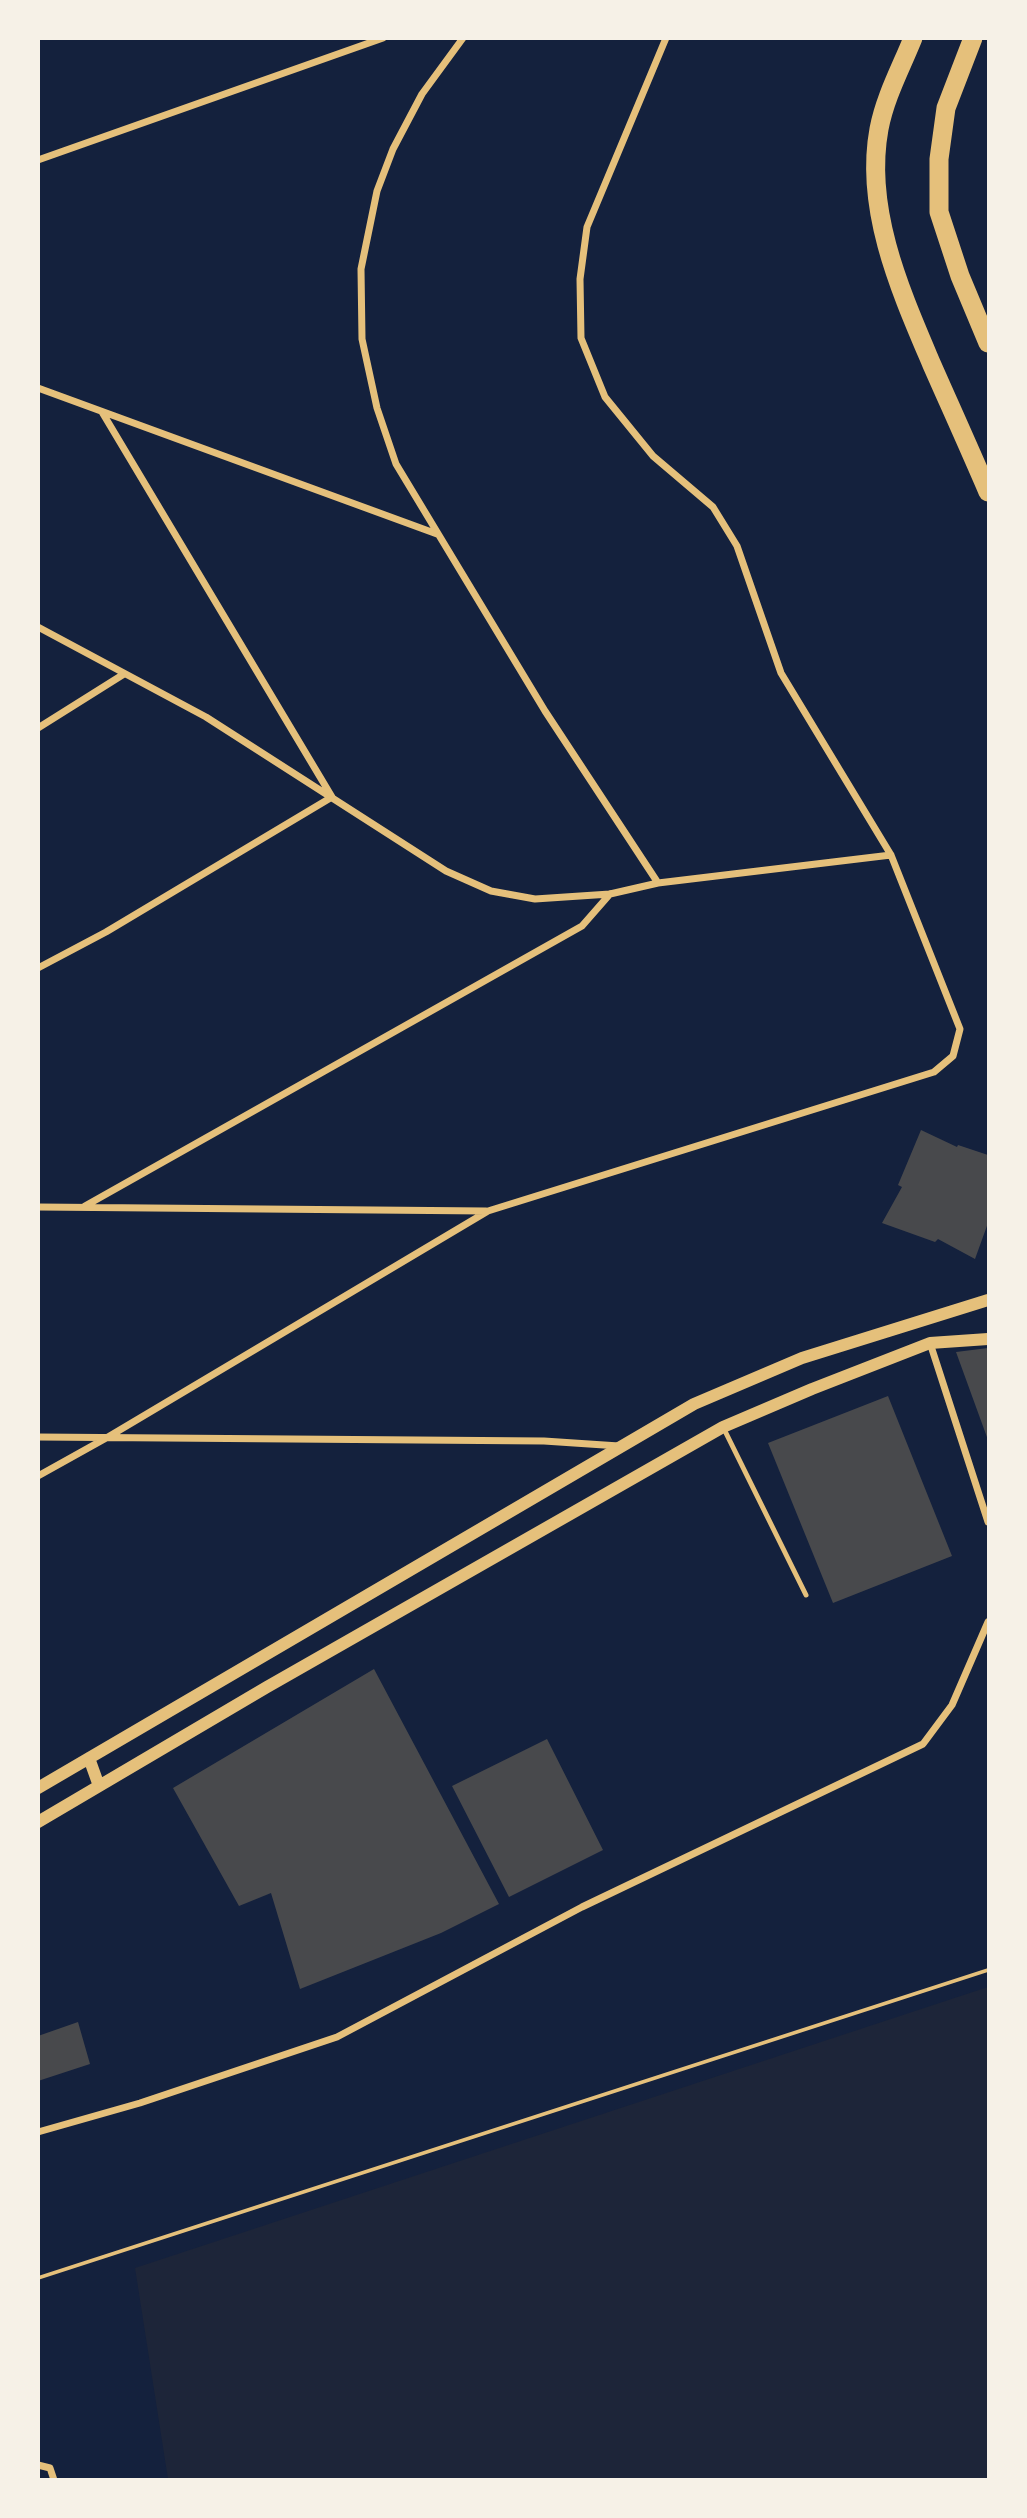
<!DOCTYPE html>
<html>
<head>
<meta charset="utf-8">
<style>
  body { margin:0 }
  #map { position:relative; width:1027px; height:2518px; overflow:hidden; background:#14213d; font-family:"Source Sans 3",sans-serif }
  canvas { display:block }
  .frame { position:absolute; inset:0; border:40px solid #f6f1e7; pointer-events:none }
</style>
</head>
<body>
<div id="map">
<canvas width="1027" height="2518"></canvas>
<div class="frame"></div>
</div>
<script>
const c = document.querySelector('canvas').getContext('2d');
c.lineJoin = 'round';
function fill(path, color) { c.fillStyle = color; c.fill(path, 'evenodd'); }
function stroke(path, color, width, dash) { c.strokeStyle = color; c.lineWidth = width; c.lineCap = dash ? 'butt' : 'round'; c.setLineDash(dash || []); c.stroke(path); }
fill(new Path2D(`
  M988,1987V2479H168L135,2268Z`), '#1d2539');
fill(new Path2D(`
  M921,1130L957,1147L958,1145L988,1155V1223L975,1259L938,1239L935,1242L882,1223L902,1187L898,1185Z
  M988,1348V1440L956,1352Z
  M888,1396L952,1556L833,1603L768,1443Z
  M374,1669L499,1904L441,1933L300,1989L271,1893L239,1906L173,1788Z
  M547,1739L603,1850L509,1897L452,1786Z
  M78,2022L90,2064L38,2081V2036Z`), '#48494c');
stroke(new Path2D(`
  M38,2278L988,1970`), '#e5c07b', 3.5);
stroke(new Path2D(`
  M723,1427L806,1595`), '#e5c07b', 5);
stroke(new Path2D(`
  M463,38L422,94L393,149L377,191L361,269L362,339L377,408L396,464L545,711L658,883
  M38,160L383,38
  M38,388L437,534
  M38,627L206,717L446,871L491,891L535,899L610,894L658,883L891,855
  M38,728L124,674
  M38,968L106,932L332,797L102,412
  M85,1206L582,926L610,894
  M38,1207L486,1211
  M930,1343L988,1522
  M38,1437L544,1441L619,1446
  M38,1476L108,1437L488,1211L934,1072L953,1056L960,1029L891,855L781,673L737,546L713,507L653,456L605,397L581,338L580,279L587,227L666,38
  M38,2132L140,2103L337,2037L582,1907L923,1744L952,1705L988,1622
  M38,2465L50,2468L54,2480`), '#e5c07b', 7);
stroke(new Path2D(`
  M89,1758L99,1786
  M38,1788L694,1404L802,1358L988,1300
  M38,1822L267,1687L723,1427L812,1389L930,1343L988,1339`), '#e5c07b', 12);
stroke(new Path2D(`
  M913,38C901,68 885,97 879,129C864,210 901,292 932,365C951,408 970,450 988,492
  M973,38L946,108L939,159V212L960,276L988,343`), '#e5c07b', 19);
</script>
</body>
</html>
